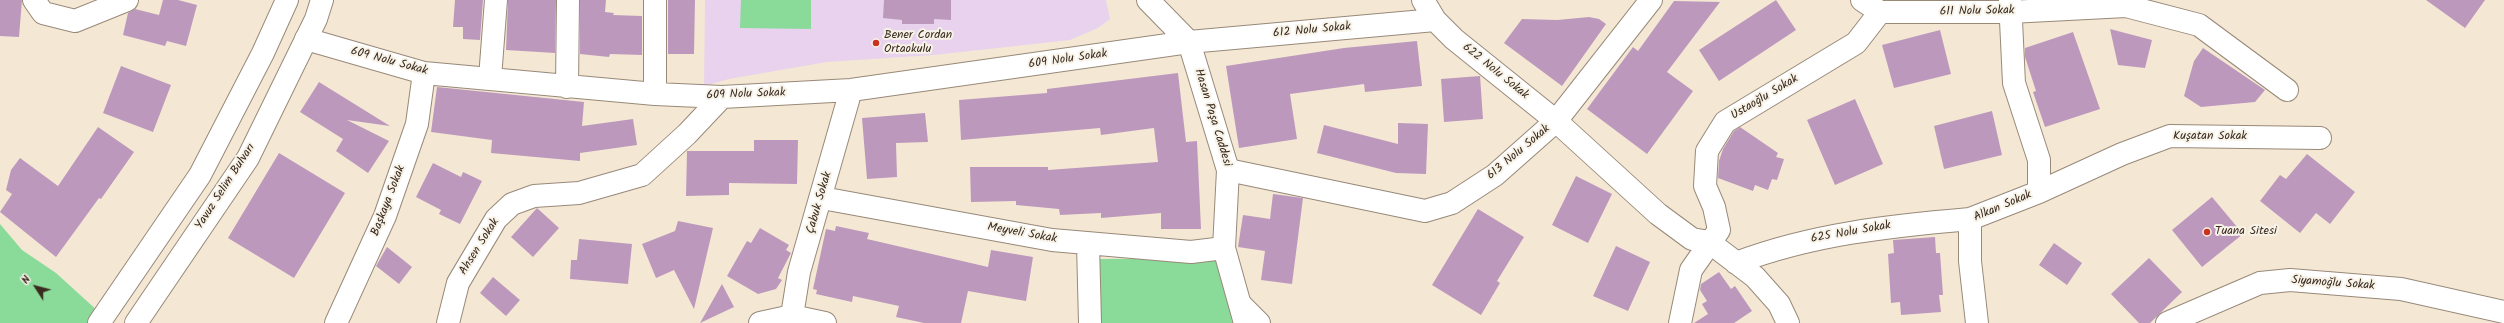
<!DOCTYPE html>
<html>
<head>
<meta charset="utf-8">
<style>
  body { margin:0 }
  #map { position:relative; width:2504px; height:323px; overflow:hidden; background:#f4e8d4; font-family:Kalam,sans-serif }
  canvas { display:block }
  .north { position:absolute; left:16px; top:267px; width:40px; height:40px; -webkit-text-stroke:3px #f7f3e8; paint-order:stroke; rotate:306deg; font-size:11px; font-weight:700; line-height:16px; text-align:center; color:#3b2a1e }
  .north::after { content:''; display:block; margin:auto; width:14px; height:18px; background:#3b2a1e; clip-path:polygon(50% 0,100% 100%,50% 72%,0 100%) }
</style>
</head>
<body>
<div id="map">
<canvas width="2504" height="323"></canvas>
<div class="north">N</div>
</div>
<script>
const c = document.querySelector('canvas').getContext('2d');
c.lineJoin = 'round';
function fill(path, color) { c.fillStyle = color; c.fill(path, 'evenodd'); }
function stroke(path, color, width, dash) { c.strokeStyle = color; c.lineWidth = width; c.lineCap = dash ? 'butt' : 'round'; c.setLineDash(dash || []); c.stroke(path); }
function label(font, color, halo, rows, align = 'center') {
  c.font = font + ' Kalam,sans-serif'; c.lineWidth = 4; c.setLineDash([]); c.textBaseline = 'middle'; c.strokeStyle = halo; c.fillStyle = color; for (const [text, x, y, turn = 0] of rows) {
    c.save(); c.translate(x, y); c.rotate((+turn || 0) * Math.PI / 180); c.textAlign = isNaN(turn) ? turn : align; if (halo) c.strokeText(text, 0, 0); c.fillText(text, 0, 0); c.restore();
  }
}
fill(new Path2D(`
  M705,0H1106L1110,19L1098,28L1070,40L934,55L827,62L729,79L704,86Z`), '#e9d2ed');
fill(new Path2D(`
  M741,0H811V29L740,28Z
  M0,224L22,250L56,273L111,323H0Z
  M1219,258L1237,323H1101L1098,259Z`), '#8ada9a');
fill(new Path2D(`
  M0,0H22L19,37L0,36Z
  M163,0H178L197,5L186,46L167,41L165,46L123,35L128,13L135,9L159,15Z
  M455,0H483L480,40L463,39V27H453Z
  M508,0H556L555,53L506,50Z
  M580,0H606L605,12L614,13L613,15L642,16V55L610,54L609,57L580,54Z
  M668,0H695L694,54H668Z
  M884,0H951V20L934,19V24H902V20L883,18Z
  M1776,0L1796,30L1719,81L1699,50Z
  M2426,0H2485L2465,28Z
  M1674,1L1720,2L1667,72L1693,91L1647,154L1587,109L1633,47L1638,51Z
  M1589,17L1599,19L1606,24L1562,86L1504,43L1522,19L1557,20Z
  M2110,29L2152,40L2145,68L2118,65Z
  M1940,30L1951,74L1894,88L1882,45Z
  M2073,32L2100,109L2045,127L2033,92L2036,91L2025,57V48Z
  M1417,41L1422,86L1365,92L1364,84L1290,94L1297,139L1239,148L1226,66L1344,48Z
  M2203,48L2265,90L2255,102L2201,107L2184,96L2194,61Z
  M121,66L171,85L153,132L103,113Z
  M1178,73L1186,142L1197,141L1201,229H1161V213L1101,218V213L1060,215L1059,209L1016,205V201L971,202L970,167H1048V170L1158,162L1154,128L1101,135L1100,128L961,140L959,100L1047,93V89Z
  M1480,76L1483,119L1444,122L1441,79Z
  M319,82L390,126L347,120L389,141L368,173L336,151L343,139L300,112Z
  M437,87L584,102L582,126L633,119L637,145L580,153V161L491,153L492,140L431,132Z
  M1855,99L1883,164L1835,185L1807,120Z
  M1992,111L2002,155L1944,169L1934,126Z
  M925,113L928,142L896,143L897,177L867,179L862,118Z
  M1398,123L1428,124L1426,174L1396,173L1317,153L1324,125L1398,144Z
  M98,127L134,152L101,199L99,198L56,257L0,212L12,194L6,190L11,170L20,158L58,186Z
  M1740,127L1778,153L1776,157L1784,159L1777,180L1772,179L1768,190L1755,185L1753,191L1718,178L1719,161L1723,149L1734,131Z
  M754,140H798L797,184L729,183V195L686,196L687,151H754Z
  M279,153L345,193L294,278L228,238Z
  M2307,154L2355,192L2330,224L2316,213L2300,233L2260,201L2280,175L2286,179Z
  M433,163L461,177L463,172L482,181L460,224L439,214L441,210L416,197Z
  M1576,176L1612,194L1588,243L1552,225Z
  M1273,194L1303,198L1292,284L1261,280L1265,251L1238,247L1243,215L1270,219Z
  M2212,197L2243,234L2202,267L2172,230Z
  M537,208L559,228L533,257L511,237Z
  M1478,209L1524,237L1497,281L1500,283L1481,315L1432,285Z
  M678,221L713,228L694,309L674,270L656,278L642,244L675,231Z
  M836,226L869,233L867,239L988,267L991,250L1033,257L1026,301L968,291L961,323H924L896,317L899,306L853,296L852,302L816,294L817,290L813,289L826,229L835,231Z
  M760,228L789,245L786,250L791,253L778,278L782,280L776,289L758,294L727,276L747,241L751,243Z
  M1935,237L1936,253H1940L1943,295H1939L1941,312L1901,315L1900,302L1891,303L1888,254L1894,253L1893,240Z
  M579,239L632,244L628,284L570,279L571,260H577Z
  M2054,243L2082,263L2067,285L2039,265Z
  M1616,246L1650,262L1628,311L1593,296Z
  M387,247L412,267L399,284L376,266Z
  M2149,258L2182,292L2150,323H2139L2111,294Z
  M1719,272L1731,289L1735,286L1752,311L1734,323H1694L1708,314L1702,304L1707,301L1700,290L1701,284Z
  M493,277L520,300L506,316L480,293Z
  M722,284L734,307L700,323Z`), '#bd98bd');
const minor = new Path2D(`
  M34,0L43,13L75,21L127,0
  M1423,0L1435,20L1454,39L1556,121L1658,214L1692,239L1709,242L1755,277L1779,304L1788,323
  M1862,0L1880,12H2010L2126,6L2199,25L2287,90
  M306,39L424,73L655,94L722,97L851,90L1189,42L1435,20
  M490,78L496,0
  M567,87L568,0
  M655,94V0
  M1228,170L1425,211L1452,203L1495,175L1556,121L1651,0
  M2039,192L2122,154L2170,136L2320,138
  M822,198L1052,240L1191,252L1224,248
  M1088,244L1090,323
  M1736,263C1812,234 1890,226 1970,219
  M1240,304L1259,323
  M792,316L799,272L851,90
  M336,323L385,216L417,124L424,73
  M448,323L458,283L496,219L512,204L534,196L579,193L642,175L687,134L722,97
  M760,323L792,316L825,323
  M1680,323L1691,270L1719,230L1714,207L1705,186L1707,151L1725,122L1856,43L1880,12
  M1977,323L1970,261V219L2039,192V160L2014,83L2010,0
  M2167,323L2260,283L2290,280L2401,289L2504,312`);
const tertiary = new Path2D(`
  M1148,0L1189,42L1228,170L1224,248L1245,323`);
const secondary = new Path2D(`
  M99,323L200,175L263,53L287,0
  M136,323L248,158L316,19L322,0`);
stroke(minor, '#988979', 24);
stroke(tertiary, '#988979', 24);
stroke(secondary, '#988979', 24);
stroke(minor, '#fff', 22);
stroke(tertiary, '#fff', 22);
stroke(secondary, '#fff', 22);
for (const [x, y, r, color] of [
  [876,43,4,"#c8321e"],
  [2207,232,4,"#c8321e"]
]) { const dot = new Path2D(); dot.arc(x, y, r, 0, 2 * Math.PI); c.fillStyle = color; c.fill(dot); stroke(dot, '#f7f3e8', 1.5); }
label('12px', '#3b2a1e', '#f7f3e8', [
  ["611 Nolu Sokak",1977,12,-1],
  ["612 Nolu Sokak",1312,31,-5],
  ["609 Nolu Sokak",1068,60,-8],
  ["609 Nolu Sokak",389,62,15],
  ["622 Nolu Sokak",1495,72,39],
  ["609 Nolu Sokak",746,95,-2],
  ["Ustaoğlu Sokak",1765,98,-31],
  ["Hasan Paşa Caddesi",1212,118,73],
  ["Kuşatan Sokak",2210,137],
  ["613 Nolu Sokak",1519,153,-40],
  ["Yavuz Selim Bulvarı",226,187,-57],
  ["Başkaya Sokak",389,201,-69],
  ["Çabuk Sokak",820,203,-74],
  ["Alkan Sokak",2003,207,-23],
  ["625 Nolu Sokak",1851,233,-10],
  ["Meyveli Sokak",1022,234,10],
  ["Ahsen Sokak",480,247,-58],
  ["Siyamoğlu Sokak",2333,284,4]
]);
label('12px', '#3b2a1e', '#f7f3e8', [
  ["Bener Cordan",884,36],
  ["Ortaokulu",884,50],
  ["Tuana Sitesi",2215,232]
], 'left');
</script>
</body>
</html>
